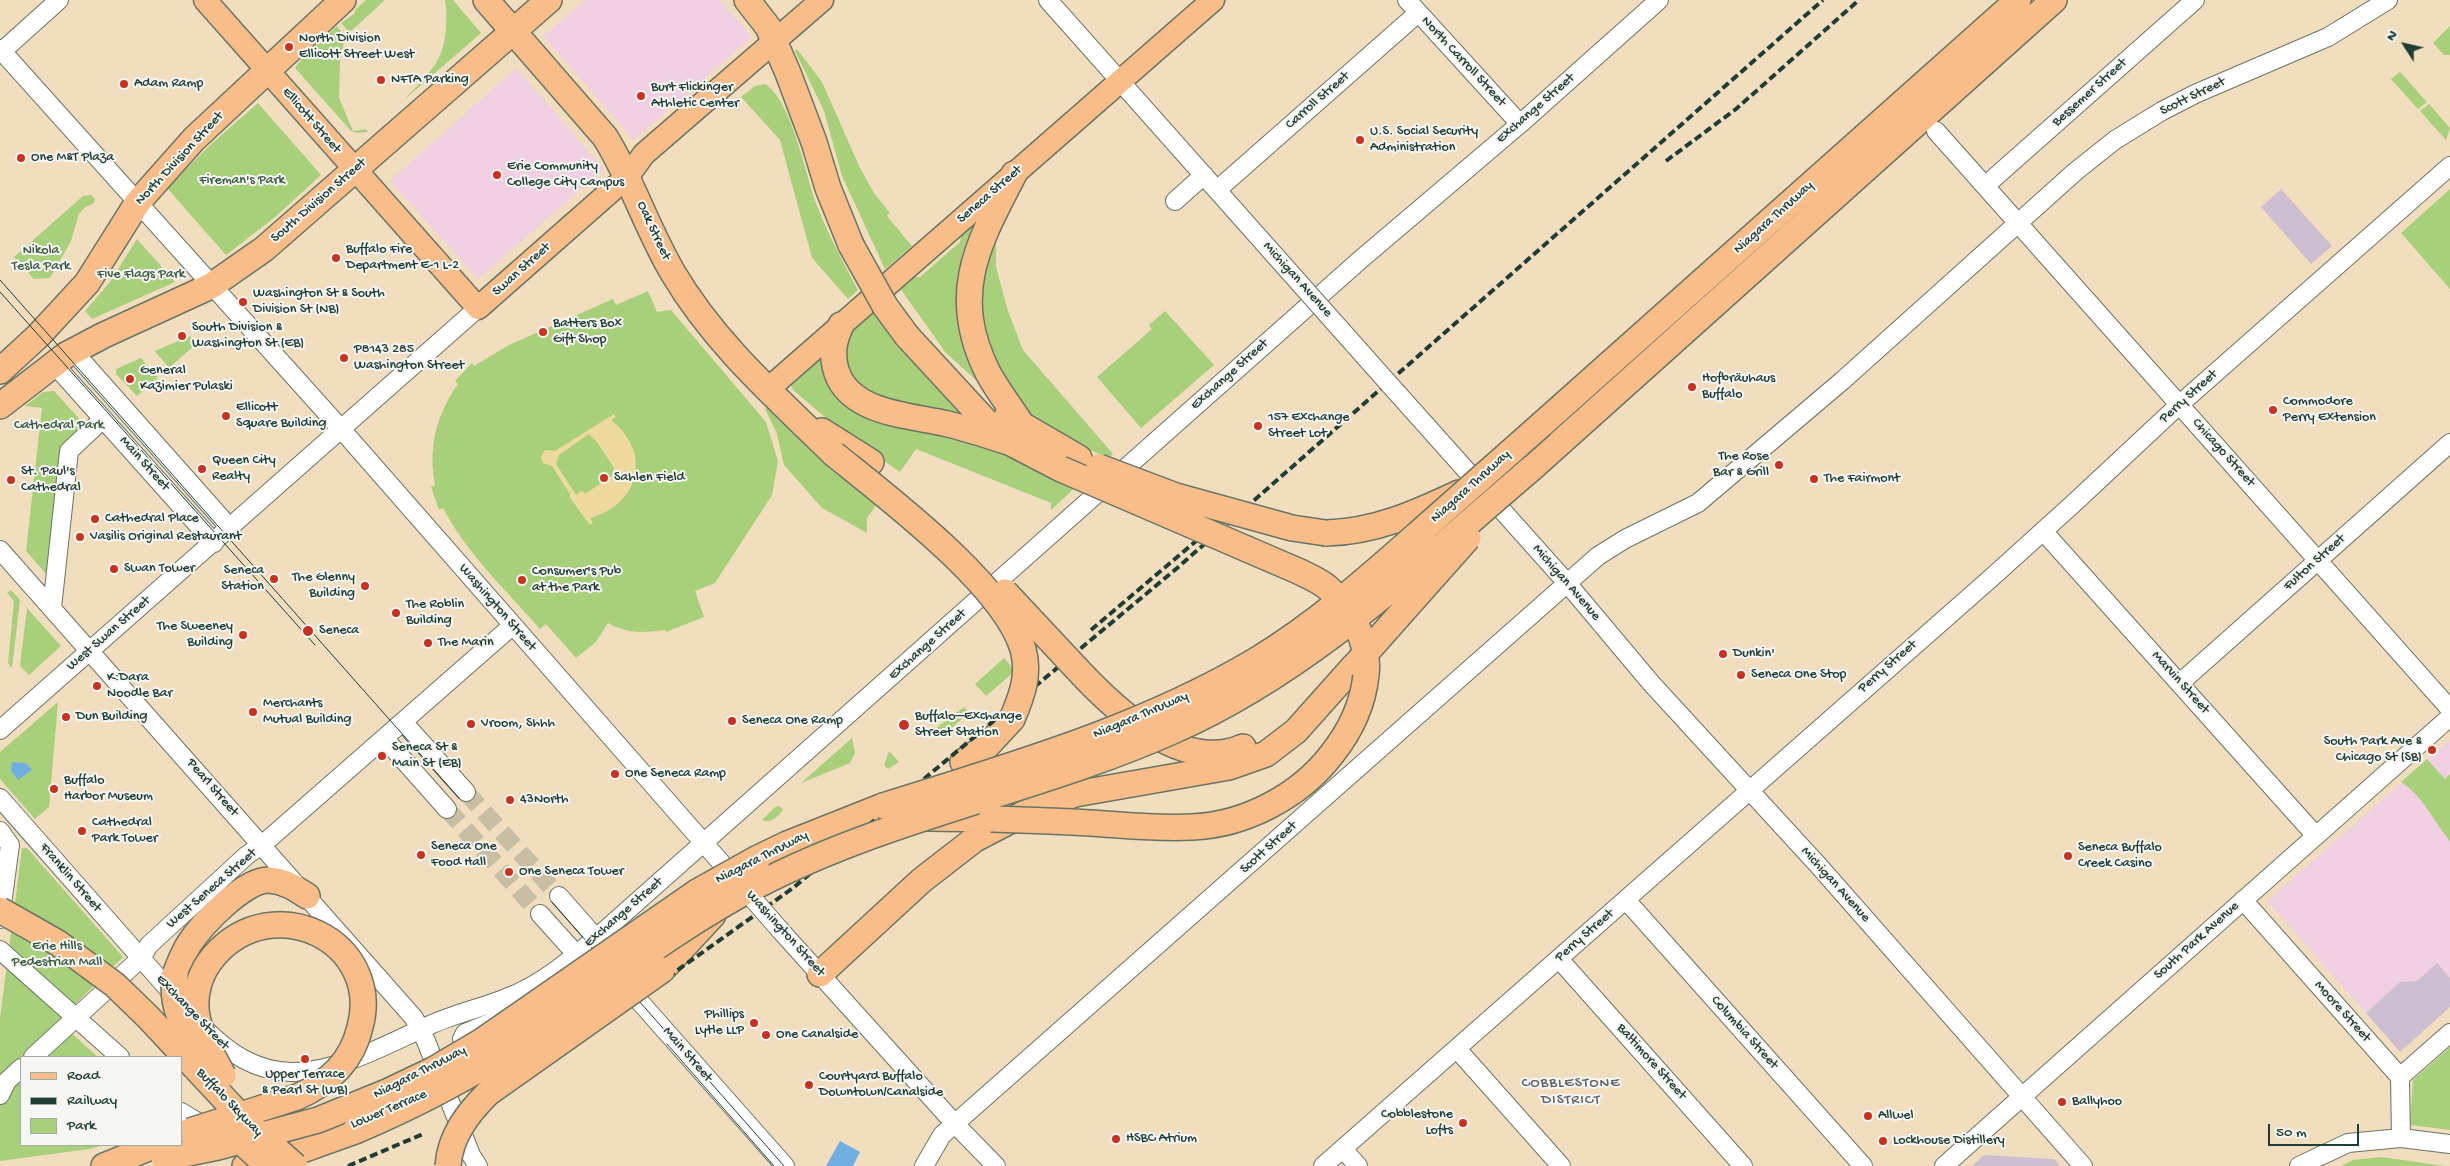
<!DOCTYPE html>
<html>
<head>
<meta charset="utf-8">
<style>
  body { margin:0 }
  #map { position:relative; width:2450px; height:1166px; overflow:hidden; background:#f1debf; font-family:"Gochi Hand",sans-serif }
  canvas { display:block }
  .legend { position:absolute; left:20px; top:1056px; width:162px; height:90px; box-sizing:border-box; background:#f6f6f2; border:1px solid #a0aca6; margin:0; padding:6px 9px; list-style:none; font-size:15px; color:#1f3d34 }
  .legend li { display:flex; align-items:center; gap:10px; height:25px }
  .legend b { width:25px; border:1px solid #a0aca6 }
  .north { position:absolute; left:2380px; top:20px; width:50px; height:50px; -webkit-text-stroke:4px #f6f6f2; paint-order:stroke; rotate:305deg; font-size:14px; font-weight:700; line-height:20px; text-align:center; color:#1f3d34 }
  .north::after { content:''; display:block; margin:auto; width:18px; height:22px; background:#1f3d34; clip-path:polygon(50% 0,100% 100%,50% 72%,0 100%) }
  .scale { position:absolute; left:2268px; top:1124px; width:91px; height:22px; box-sizing:border-box; border:2px solid #1f3d34; border-top:0; padding-left:6px; font-size:15px; line-height:18px; white-space:nowrap; color:#1f3d34; -webkit-text-stroke:4px #f6f6f2; paint-order:stroke }
</style>
</head>
<body>
<div id="map">
<canvas width="2450" height="1166"></canvas>
<ul class="legend">
<li><b style="height:6px;background:#f8bd89"></b>Road</li>
<li><b style="height:6px;background:#1f3d34"></b>Railway</li>
<li><b style="height:14px;background:#a8d07b"></b>Park</li>
</ul>
<div class="north">N</div>
<div class="scale">50 m</div>
</div>
<script>
const c = document.querySelector('canvas').getContext('2d');
c.lineJoin = 'round';
function fill(path, color) { c.fillStyle = color; c.fill(path, 'evenodd'); }
function stroke(path, color, width, dash) { c.strokeStyle = color; c.lineWidth = width; c.lineCap = dash ? 'butt' : 'round'; c.setLineDash(dash || []); c.stroke(path); }
function label(font, color, halo, rows, align = 'center') {
  c.font = font + ' "Gochi Hand",sans-serif'; c.lineWidth = 4; c.setLineDash([]); c.textBaseline = 'middle'; c.strokeStyle = halo; c.fillStyle = color; for (const [text, x, y, turn = 0] of rows) {
    c.save(); c.translate(x, y); c.rotate((+turn || 0) * Math.PI / 180); c.textAlign = isNaN(turn) ? turn : align; if (halo) c.strokeText(text, 0, 0); c.fillText(text, 0, 0); c.restore();
  }
}
fill(new Path2D(`
  M586,0H720L752,37L634,140L543,36Z
  M516,68L604,169L478,279L390,181Z
  M2450,740V978L2436,964L2417,981L2400,982L2366,1013L2267,901Z`), '#f1d0e3');
fill(new Path2D(`
  M2281,189L2332,246L2311,264L2261,207Z
  M2437,963L2450,978V1007L2400,1052L2366,1013L2400,982L2417,981Z
  M1984,1155L2054,1159L2060,1166H1972Z`), '#cebed1');
fill(new Path2D(`
  M366,0H385L351,31H348L341,23L354,14L356,9Z
  M445,0H453L481,33L404,100C427,74 444,64 446,27C446,18 447,9 445,0Z
  M337,26L345,38L340,61L339,98L353,131L366,129L368,132L357,133L351,131L295,68L303,57Z
  M2450,26V55H2444L2433,43Z
  M797,49L822,82L860,168L874,193L890,213L887,216L912,246L885,269L842,176L824,111L795,51Z
  M2400,72L2427,102L2418,109L2391,79Z
  M765,84C793,102 805,176 818,208C829,237 844,263 858,290L848,299L812,258L780,140L741,97L755,86Z
  M258,103L321,175L274,218L226,255L167,188L209,146Z
  M2429,104L2450,128L2446,140L2420,111Z
  M2450,189V289L2401,233Z
  M91,195L95,199L94,203L84,208L79,214L71,241L50,278L34,279L14,257L83,196Z
  M975,222L979,225L983,377L977,381L946,353L900,288L911,277H920L960,242L962,232Z
  M998,234L996,242V267L1008,311L1023,350L1113,454L1108,458L1064,438L1041,423L1023,407L989,356L976,283Z
  M137,239L175,282L92,319L85,311L110,282Z
  M648,291L657,312L671,310L766,422L778,461L772,495L715,583L695,591L704,617L666,632L665,630C643,633 627,634 608,623L596,642L576,658L546,624L540,629C506,590 467,554 443,508L439,510L431,487L435,485C428,448 436,415 458,384L455,381L472,363L474,366L509,345L613,299L616,305Z
  M874,309C900,346 928,379 962,409L957,415L878,399L845,373L846,335Z
  M1165,311L1214,365L1141,428L1097,377L1152,329L1149,325Z
  M190,336L196,344L169,368L155,351Z
  M819,357L824,360L825,377L833,392L1003,447L1077,486L1051,510V503L916,449L900,472L845,434L793,390L790,384Z
  M141,358L158,378L137,396L116,374V369Z
  M54,391L86,426L64,447L50,574H46L26,551L42,408L25,406L43,392Z
  M767,407L879,501L867,518V533L822,508L784,465L777,434L765,409Z
  M11,590L20,600L12,668L8,663L14,601L7,593Z
  M27,608L61,646L29,675L20,666Z
  M1004,658L1015,671L986,696L975,684Z
  M58,702L49,807L35,819L0,779V752Z
  M964,707L969,713L942,736L935,729Z
  M852,738L855,753L850,763L801,783Z
  M889,751L899,762L888,769L884,765Z
  M2427,759L2445,779L2450,774V841C2433,821 2424,797 2401,782Z
  M779,806L783,809C780,816 770,824 762,820L775,807Z
  M22,848H27L123,957L58,1021L98,1057H21V1145H104L89,1149L0,1161V1018Z
  M2450,1047V1130L2410,1125L2413,1080Z
  M2381,1157L2445,1166H2341L2353,1160Z`), '#a8d07b');
fill(new Path2D(`
  M614,414L616,417L611,420C653,453 639,505 590,518L593,523L590,525L570,498V494L552,466L543,463L541,457L545,450L555,451ZM589,434L597,442L614,468L612,476L586,493L581,491L576,495L556,464L559,455Z`), '#eeda9e');
fill(new Path2D(`
  M12,762L26,763L32,770L18,780L11,771Z
  M840,1141L860,1152L853,1166H826Z`), '#70aee2');
stroke(new Path2D(`
  M466,792L559,896
  M447,809L540,914`), '#c7bea3', 18, [18, 9]);
const minor = new Path2D(`
  M1048,0L1286,268
  M1407,0L1520,124
  M0,49L342,430L738,882
  M0,53L59,0
  M1936,131L2450,709
  M1985,186L2195,0
  M1217,190L1418,13
  M1175,201L1204,175
  M73,351L230,528
  M54,364L214,543
  M1390,385L1567,583L1651,683L1818,865L2083,1166
  M2043,531L2316,836
  M0,550L414,1018L426,1041L471,1155L478,1166
  M52,608L69,451L103,419
  M2180,683L2450,443
  M403,722L466,792
  M0,730L478,308
  M384,738L447,809
  M0,798L177,999
  M0,831L10,845L0,919
  M559,896L596,938
  M1626,900L1863,1166
  M2243,900L2400,1077L2401,1138
  M540,914L576,954
  M780,930L955,1124L996,1166
  M0,950L120,1057
  M1559,959L1743,1166
  M625,985L785,1166
  M205,1029C229,1053 255,1071 291,1072C337,1073 389,1043 430,1025C454,1014 481,1008 506,998C542,985 574,957 603,932L1360,260L1520,124L1659,0
  M1457,1049L1561,1166
  M33,1057L141,958L149,945L247,855L262,845L512,626
  M474,1058L462,1039L465,1033L504,1017
  M2400,1077L2450,1033
  M0,1095L7,1081L21,1068
  M181,1112L211,1130
  M1343,1149L1358,1166
  M924,1166L942,1135L1598,556L1625,539L1698,503L1842,381L2076,171L2115,140L2162,111L2195,94L2328,37L2388,0
  M1323,1166L1990,579L2073,504L2180,404L2450,166
  M1944,1166L2450,717
  M2299,1166L2348,1143L2401,1138L2450,1144`);
const major = new Path2D(`
  M205,0L478,308L628,176L644,154L822,0
  M767,390L1213,0`);
const highway = new Path2D(`
  M486,0L605,137C632,180 647,229 673,273C715,344 776,397 834,454
  M747,0L768,27L788,73L814,142L828,188L851,245
  M1014,174C977,245 949,295 988,373C998,391 1011,408 1022,425
  M841,325C834,340 832,351 835,366C845,414 910,415 948,424C969,429 990,436 1011,443
  M907,336L990,426L1011,443L1061,469
  M0,371L38,336L87,283L138,202L194,139L343,0
  M0,406L66,355L104,335L211,286L264,249L549,0
  M1007,416L1079,458
  M1542,424L2018,0
  M822,431L871,462
  M1532,468L2054,0
  M1326,533C1375,532 1416,513 1459,493
  M1077,669C1114,709 1182,774 1243,747
  M963,762L987,746L1012,719
  M929,818L991,819
  M758,858L787,844L883,806
  M662,970L713,915
  M820,974L922,880L975,839L1029,811L1075,794L1229,767L1266,754L1296,731L1354,666
  M175,975C179,964 183,954 189,944C202,924 245,879 269,880C284,881 295,888 307,896
  M104,1166L156,1145
  M245,1166L288,1155L355,1131`);
stroke(minor, '#687565', 20);
stroke(major, '#687565', 25);
stroke(highway, '#687565', 28);
stroke(minor, '#fff', 18);
stroke(major, '#f8bd89', 22);
stroke(highway, '#f8bd89', 25);
stroke(new Path2D(`
  M0,280L459,798
  M0,292L315,645
  M552,902L784,1166
  M667,1044L774,1166`), '#1f3d34', 1);
stroke(new Path2D(`
  M1666,161L1736,109L1859,0
  M1091,630L1234,509
  M658,984L793,888L1176,569L1823,0
  M348,1166L423,1134`), '#1f3d34', 4, [8, 4]);
const minorBridge = new Path2D(`
  M1286,268L1390,385
  M740,884L780,930`);
const highwayBridge = new Path2D(`
  M851,245L885,306L907,336
  M834,454C887,497 1004,585 1023,649C1030,674 1022,696 1012,719
  M1099,467L1176,496L1292,528L1326,533
  M1005,592L1077,669
  M1357,663L1468,538
  M883,806C1010,766 1140,729 1255,661C1315,625 1368,578 1420,532C1461,496 1501,460 1542,424
  M991,819C1024,820 1057,821 1090,823C1124,825 1158,829 1192,827C1245,825 1300,796 1332,754C1351,730 1363,705 1366,675C1370,643 1351,608 1328,588C1319,580 1308,576 1298,571L1061,469
  M0,910L58,943L115,985L148,1017L247,1123L295,1166
  M175,975C171,1005 181,1025 199,1048
  M190,1131L297,1097C329,1083 352,1062 360,1027C383,942 274,887 214,956C200,972 193,995 197,1016C201,1037 213,1056 223,1075
  M355,1131C414,1106 470,1077 524,1041C601,988 675,928 758,885C890,816 1039,791 1175,730C1312,669 1419,564 1532,468
  M232,1133L268,1166
  M164,1158L218,1147L318,1120L389,1091L433,1070L482,1041L697,892L758,858
  M448,1166C450,1136 468,1113 488,1093L662,970`);
stroke(minorBridge, '#687565', 20, []);
stroke(highwayBridge, '#687565', 28, []);
stroke(minorBridge, '#fff', 18);
stroke(highwayBridge, '#f8bd89', 25);
for (const [x, y, r, color] of [
  [289,47,5,"#c8321e"],
  [381,80,5,"#c8321e"],
  [124,84,5,"#c8321e"],
  [641,96,5,"#c8321e"],
  [1360,140,5,"#c8321e"],
  [21,158,5,"#c8321e"],
  [497,175,5,"#c8321e"],
  [336,258,5,"#c8321e"],
  [243,302,5,"#c8321e"],
  [543,332,5,"#c8321e"],
  [182,336,5,"#c8321e"],
  [344,358,5,"#c8321e"],
  [130,379,5,"#c8321e"],
  [1692,387,5,"#c8321e"],
  [2273,410,5,"#c8321e"],
  [226,416,5,"#c8321e"],
  [1258,426,5,"#c8321e"],
  [1779,465,5,"#c8321e"],
  [202,469,5,"#c8321e"],
  [604,478,5,"#c8321e"],
  [1814,479,5,"#c8321e"],
  [11,480,5,"#c8321e"],
  [95,519,5,"#c8321e"],
  [80,537,5,"#c8321e"],
  [114,569,5,"#c8321e"],
  [274,579,5,"#c8321e"],
  [522,580,5,"#c8321e"],
  [365,586,5,"#c8321e"],
  [396,613,5,"#c8321e"],
  [308,631,6,"#c8321e"],
  [243,635,5,"#c8321e"],
  [428,643,5,"#c8321e"],
  [1723,654,5,"#c8321e"],
  [1741,675,5,"#c8321e"],
  [97,686,5,"#c8321e"],
  [253,712,5,"#c8321e"],
  [66,717,5,"#c8321e"],
  [732,721,5,"#c8321e"],
  [471,724,5,"#c8321e"],
  [904,725,6,"#c8321e"],
  [2432,750,5,"#c8321e"],
  [382,756,5,"#c8321e"],
  [615,774,5,"#c8321e"],
  [54,789,5,"#c8321e"],
  [510,800,5,"#c8321e"],
  [82,831,5,"#c8321e"],
  [421,855,5,"#c8321e"],
  [2068,856,5,"#c8321e"],
  [509,872,5,"#c8321e"],
  [754,1023,5,"#c8321e"],
  [766,1035,5,"#c8321e"],
  [305,1059,5,"#c8321e"],
  [809,1085,5,"#c8321e"],
  [2062,1102,5,"#c8321e"],
  [1868,1116,5,"#c8321e"],
  [1463,1123,5,"#c8321e"],
  [1116,1139,5,"#c8321e"],
  [1883,1141,5,"#c8321e"]
]) { const dot = new Path2D(); dot.arc(x, y, r, 0, 2 * Math.PI); c.fillStyle = color; c.fill(dot); stroke(dot, '#f6f6f2', 2); }
label('14px', '#1f3d34', '#f6f6f2', [
  ["North Division",299,39],
  ["Ellicott Street West",299,55],
  ["NFTA Parking",391,80],
  ["Adam Ramp",134,84],
  ["Burt Flickinger",651,88],
  ["Athletic Center",651,104],
  ["U.S. Social Security",1370,132],
  ["Administration",1370,148],
  ["One M&T Plaza",31,158],
  ["Erie Community",507,167],
  ["College City Campus",507,183],
  ["Buffalo Fire",346,250],
  ["Department E-1 L-2",346,266],
  ["Washington St & South",253,294],
  ["Division St (NB)",253,310],
  ["Batters Box",553,324],
  ["Gift Shop",553,340],
  ["South Division &",192,328],
  ["Washington St (EB)",192,344],
  ["P8143 285",354,350],
  ["Washington Street",354,366],
  ["General",140,371],
  ["Kazimier Pulaski",140,387],
  ["Hofbräuhaus",1702,379],
  ["Buffalo",1702,395],
  ["Commodore",2283,402],
  ["Perry Extension",2283,418],
  ["Ellicott",236,408],
  ["Square Building",236,424],
  ["157 Exchange",1268,418],
  ["Street Lot",1268,434],
  ["The Rose",1769,457,"right"],
  ["Bar & Grill",1769,473,"right"],
  ["Queen City",212,461],
  ["Realty",212,477],
  ["St. Paul's",21,472],
  ["Cathedral",21,488],
  ["Sahlen Field",614,478],
  ["The Fairmont",1824,479],
  ["Cathedral Place",105,519],
  ["Vasilis Original Restaurant",90,537],
  ["Swan Tower",124,569],
  ["Seneca",264,571,"right"],
  ["Station",264,587,"right"],
  ["Consumer's Pub",532,572],
  ["at the Park",532,588],
  ["The Glenny",355,578,"right"],
  ["Building",355,594,"right"],
  ["The Roblin",406,605],
  ["Building",406,621],
  ["The Sweeney",233,627,"right"],
  ["Building",233,643,"right"],
  ["Seneca",319,631],
  ["The Marin",438,643],
  ["Dunkin'",1733,654],
  ["Seneca One Stop",1751,675],
  ["K:Dara",107,678],
  ["Noodle Bar",107,694],
  ["Merchants",263,704],
  ["Mutual Building",263,720],
  ["Dun Building",76,717],
  ["Buffalo–Exchange",915,717],
  ["Street Station",915,733],
  ["Seneca One Ramp",742,721],
  ["Vroom, Shhh",481,724],
  ["South Park Ave &",2422,742,"right"],
  ["Chicago St (SB)",2422,758,"right"],
  ["Seneca St &",392,748],
  ["Main St (EB)",392,764],
  ["One Seneca Ramp",625,774],
  ["Buffalo",64,781],
  ["Harbor Museum",64,797],
  ["43North",520,800],
  ["Cathedral",92,823],
  ["Park Tower",92,839],
  ["Seneca One",431,847],
  ["Food Hall",431,863],
  ["Seneca Buffalo",2078,848],
  ["Creek Casino",2078,864],
  ["One Seneca Tower",519,872],
  ["Phillips",744,1015,"right"],
  ["Lytle LLP",744,1031,"right"],
  ["One Canalside",776,1035],
  ["Upper Terrace",305,1075,"center"],
  ["& Pearl St (WB)",305,1091,"center"],
  ["Courtyard Buffalo",819,1077],
  ["Downtown/Canalside",819,1093],
  ["Ballyhoo",2072,1102],
  ["Cobblestone",1453,1115,"right"],
  ["Lofts",1453,1131,"right"],
  ["Allwel",1878,1116],
  ["HSBC Atrium",1126,1139],
  ["Lockhouse Distillery",1893,1141]
], 'left');
label('14px', '#1f3d34', '#f6f6f2', [
  ["North Carroll Street",1463,62,47],
  ["Bessemer Street",2090,93,-42],
  ["Scott Street",2193,97,-26],
  ["Carroll Street",1318,101,-41],
  ["Exchange Street",1536,109,-41],
  ["Ellicott Street",311,121,49],
  ["North Division Street",180,159,-47],
  ["Seneca Street",990,195,-41],
  ["South Division Street",319,201,-41],
  ["Niagara Thruway",1774,218,-42],
  ["Oak Street",653,231,65],
  ["Swan Street",522,270,-42],
  ["Michigan Avenue",1297,280,48],
  ["Exchange Street",1230,375,-42],
  ["Perry Street",2189,397,-42],
  ["Chicago Street",2223,453,48],
  ["Main Street",144,464,48],
  ["Niagara Thruway",1471,487,-42],
  ["Fulton Street",2315,563,-42],
  ["Michigan Avenue",1566,583,49],
  ["Washington Street",497,608,49],
  ["West Swan Street",109,634,-41],
  ["Exchange Street",928,645,-42],
  ["Perry Street",1888,667,-41],
  ["Marvin Street",2180,683,48],
  ["Niagara Thruway",1141,716,-23],
  ["Pearl Street",212,788,49],
  ["Scott Street",1269,848,-42],
  ["Niagara Thruway",762,858,-27],
  ["Franklin Street",70,878,49],
  ["Michigan Avenue",1835,885,48],
  ["West Seneca Street",212,889,-41],
  ["Exchange Street",624,913,-41],
  ["Washington Street",785,934,48],
  ["Perry Street",1585,936,-41],
  ["South Park Avenue",2197,941,-42],
  ["Moore Street",2342,1012,48],
  ["Exchange Street",192,1013,46],
  ["Columbia Street",1744,1033,48],
  ["Main Street",687,1055,49],
  ["Baltimore Street",1651,1062,48],
  ["Niagara Thruway",420,1073,-27],
  ["Buffalo Skyway",229,1103,46],
  ["Lower Terrace",389,1110,-23]
]);
label('14px', '#3a5a42', '#f6f6f2', [
  ["Fireman's Park",242,181],
  ["Nikola",41,251],
  ["Tesla Park",41,267],
  ["Five Flags Park",141,275],
  ["Cathedral Park",59,426],
  ["Erie Hills",57,947],
  ["Pedestrian Mall",57,963]
]);
c.letterSpacing = '1px';
label('15px', '#5e6165', '#f6f6f2', [
  ["COBBLESTONE",1571,1084],
  ["DISTRICT",1571,1101]
]);
c.letterSpacing = '0px';
</script>
</body>
</html>
